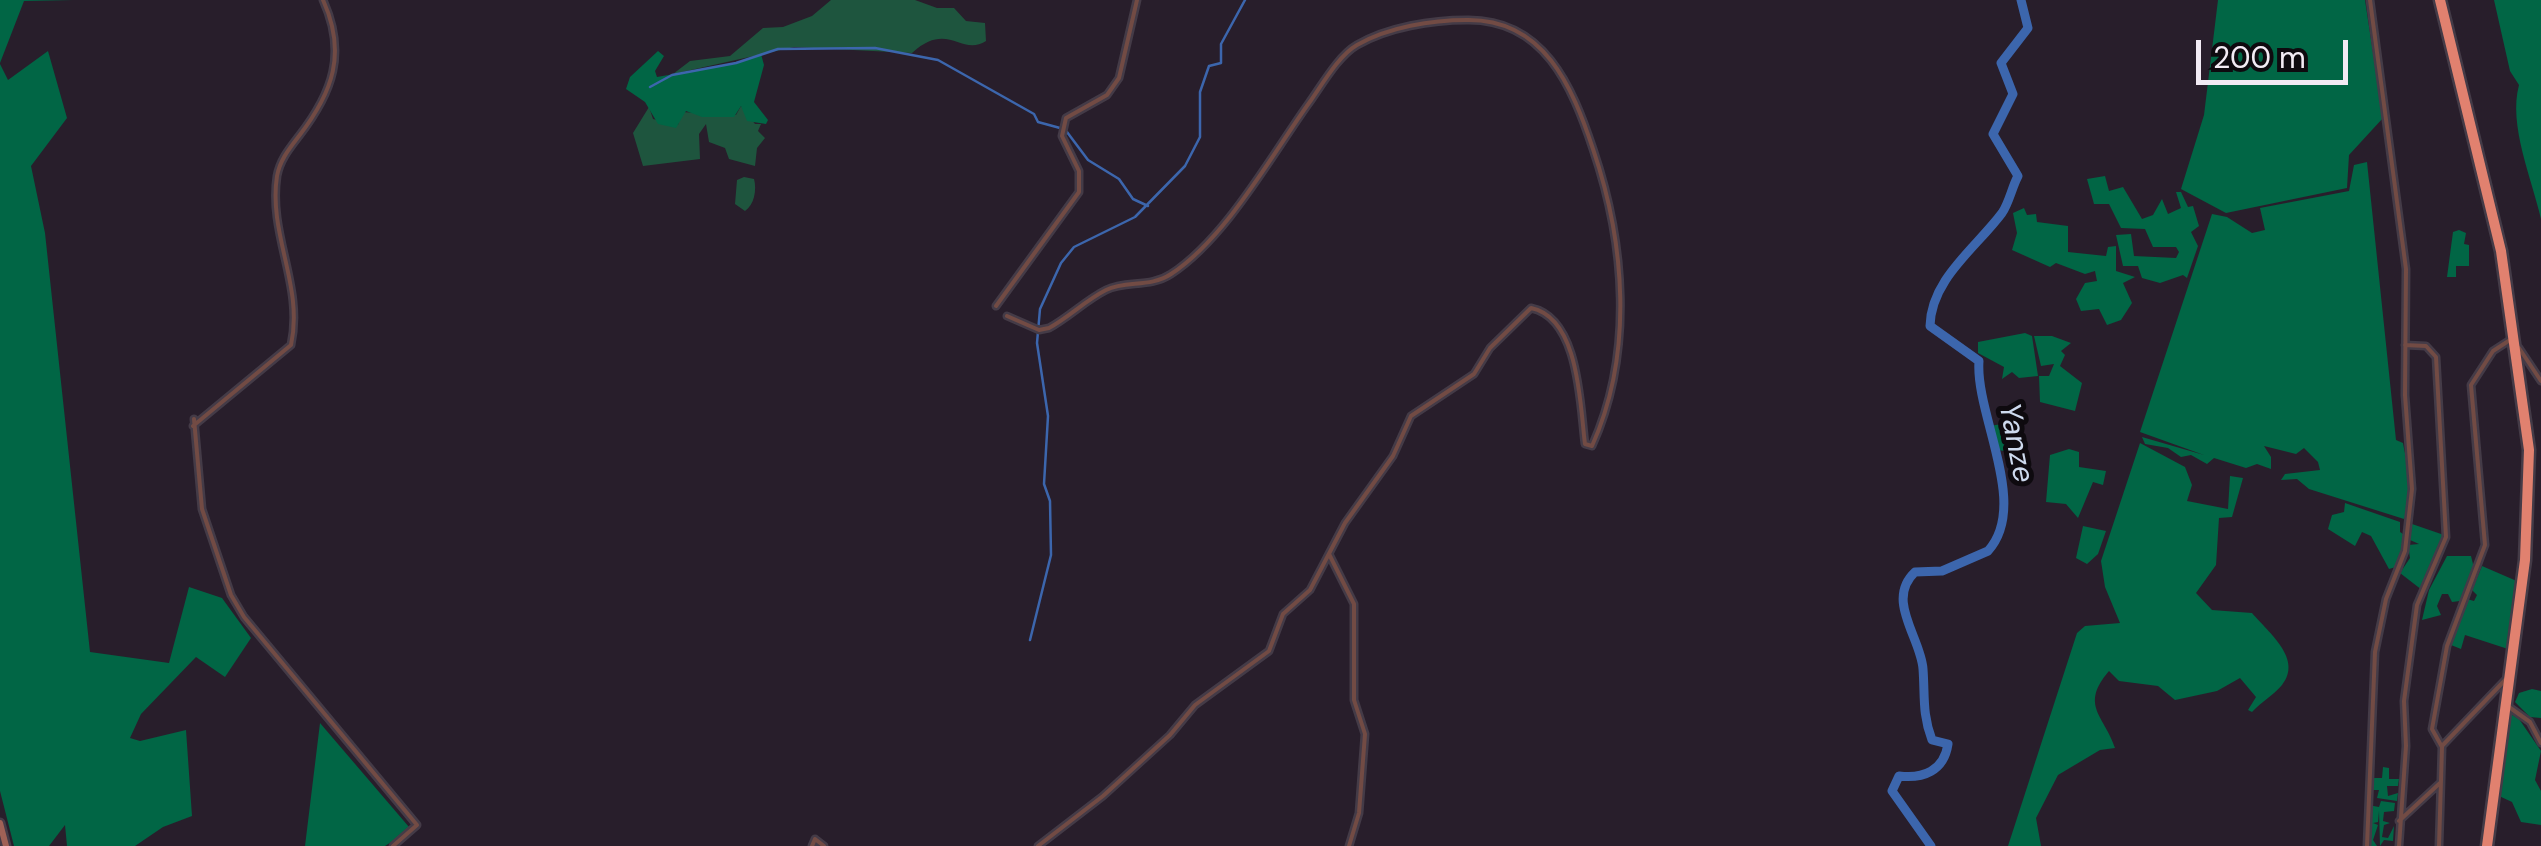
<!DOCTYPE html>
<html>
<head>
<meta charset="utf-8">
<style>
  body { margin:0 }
  #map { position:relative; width:2541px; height:846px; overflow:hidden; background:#281e2b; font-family:"DM Sans",sans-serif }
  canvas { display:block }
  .scale { position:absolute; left:2196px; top:40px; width:152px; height:45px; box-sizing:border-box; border:5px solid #f2ebf4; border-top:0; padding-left:12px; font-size:30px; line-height:35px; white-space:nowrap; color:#f2ebf4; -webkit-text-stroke:8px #0e0a0f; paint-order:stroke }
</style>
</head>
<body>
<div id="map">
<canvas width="2541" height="846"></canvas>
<div class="scale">200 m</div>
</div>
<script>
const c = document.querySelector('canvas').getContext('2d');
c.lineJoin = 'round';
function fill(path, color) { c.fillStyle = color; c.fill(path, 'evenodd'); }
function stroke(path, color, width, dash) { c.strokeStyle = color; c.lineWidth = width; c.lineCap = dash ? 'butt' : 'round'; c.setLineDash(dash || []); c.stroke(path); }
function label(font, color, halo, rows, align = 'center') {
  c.font = font + ' "DM Sans",sans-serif'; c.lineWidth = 10; c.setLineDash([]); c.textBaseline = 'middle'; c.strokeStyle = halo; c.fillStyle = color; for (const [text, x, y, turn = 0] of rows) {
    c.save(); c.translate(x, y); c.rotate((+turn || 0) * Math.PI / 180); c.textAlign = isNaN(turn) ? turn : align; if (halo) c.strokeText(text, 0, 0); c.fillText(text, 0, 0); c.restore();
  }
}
fill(new Path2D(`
  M831,0H915L937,8H954L966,21L985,23L986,41C961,57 948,20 912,53L794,47L673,74L690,61L730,56L763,28L783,27L812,16Z
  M741,106L755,124H761L758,131L765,138L757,148L755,166L729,159L725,148L709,142L706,124L699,134L700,159L643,166L633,133L649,107L653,119L678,125L681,112L736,115Z
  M744,177L754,179C757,190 754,205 745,211L735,204L737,180Z`), '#1e553e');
fill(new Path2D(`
  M0,0H73L24,1L0,63Z
  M2218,0H2365L2383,118L2349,155L2347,188L2226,213L2181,189L2204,115Z
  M2494,0H2541V219C2532,179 2508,125 2519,85L2510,71Z
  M48,51L67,118L31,166L45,233L90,652L169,663L189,587L222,598L251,638L225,677L196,657L141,714L130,738L140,741L186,730L192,816L163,827L135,846H67L65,825L49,846H14L0,791V64L8,80Z
  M658,51L664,56L655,71L657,77L736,63L761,54L764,65L754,102L768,120L766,124L747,121L741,106L734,117H702L686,111L676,128L658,124L645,102L626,89L630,77Z
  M2367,162L2396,440L2403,443C2407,466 2418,498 2404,519L2309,489L2297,479L2281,480L2285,474L2320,470L2318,462L2304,448L2296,454L2264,446L2271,457V469L2257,464L2246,468L2214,458L2207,464L2191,455L2181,457L2168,448L2145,444L2142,437L2204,455L2140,432L2212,214L2227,217L2252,233L2265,230L2260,208L2349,191L2354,165Z
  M2105,176L2109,191L2123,187L2142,219L2153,215L2162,199L2168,214L2181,208L2176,192H2181L2188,207L2193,206L2199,226L2191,232L2198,246L2187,278L2183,275L2160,283L2142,278L2138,266H2123L2116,235L2131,234L2134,256L2176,258L2179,252L2176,247H2153L2145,229L2121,228L2109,204H2094L2087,179Z
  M2024,208L2027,215L2036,214L2037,222L2068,226V252L2106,256L2108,247L2116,246V271L2135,277L2123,283L2132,303L2121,320L2107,325L2099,309L2081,311L2076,299L2085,283L2097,281L2095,271L2085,274L2056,263L2050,267L2012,250L2017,233L2013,213Z
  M2459,230L2466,233L2464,244L2469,245V266H2456V277H2447L2453,232Z
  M2025,333L2032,336L2038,376L2019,378L2012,372L2002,379L2004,367L1978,353V342Z
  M2034,336H2052L2071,343L2061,351L2065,355L2060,366L2082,383L2075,411L2040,402L2039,376H2049L2054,364L2041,366Z
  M2009,423L2021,427L2012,453L1999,450L1989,426Z
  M2140,443L2185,467L2192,485L2187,501L2228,509L2230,476L2243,478L2232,517L2219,518L2216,565L2196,593L2212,610L2252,613C2269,633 2303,659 2282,685C2274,695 2261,702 2252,712L2248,710L2256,697L2240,678L2217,691L2175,700L2158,686L2119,681L2109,671C2079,706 2105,716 2115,748L2100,750L2058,775L2036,818L2041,846H2008L2077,633L2085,626L2120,623L2105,587L2101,561Z
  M2069,449L2079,452V467L2106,471L2103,485L2093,482L2078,518L2066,504L2046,502L2050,455Z
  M2345,503L2400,522V532L2406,536L2396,567L2389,569L2371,536L2362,532L2355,546L2328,529L2332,515L2344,512Z
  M2412,524L2444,535L2422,590L2400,573L2410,558L2408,545L2419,544L2410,540Z
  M2083,526L2106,531L2098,554L2087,564L2076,558Z
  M2447,556H2471L2474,568L2460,601L2452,602L2448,594H2442L2437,606L2441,615L2422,620L2429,590Z
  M2482,566L2519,582L2508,649L2465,635L2461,649L2451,645L2467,599L2474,601L2477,595L2472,590Z
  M2532,689L2541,691V718L2530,717L2515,702L2519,693Z
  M2509,713L2519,719L2541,751L2535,780L2541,791V825L2521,822L2512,802L2499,796Z
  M320,723L409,827L410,830L385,846H305Z
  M2383,767L2389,768V779H2399L2398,786H2387L2388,796L2398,793L2397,801L2377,798L2379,790H2369V778H2382Z
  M2381,801L2395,803L2394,811L2384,812L2383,821L2390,823L2384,825L2382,837L2388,838L2394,826L2393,841L2384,840L2380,846L2379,811L2378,822L2373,823L2378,825L2373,840L2377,846H2368V805L2379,807Z`), '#016645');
stroke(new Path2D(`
  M650,87L672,75L736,63L778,49L875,48L938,60L1034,114L1038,122L1060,128
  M1067,132L1088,160L1119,179L1133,199L1148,206
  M1030,640L1051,555L1050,501L1044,484L1048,416L1037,343L1040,309L1061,263L1074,247L1135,217L1185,166L1200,137V92L1209,66L1221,63V44L1245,0`), '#3c66ad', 2.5);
stroke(new Path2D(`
  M1931,846L1892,791L1899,776C1923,779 1944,771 1948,744L1932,740C1922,714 1925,695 1923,669C1921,638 1885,600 1915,572L1942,571L1988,551C2030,505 1975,415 1979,361L1930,326C1931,279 1976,248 2002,213C2009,203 2012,187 2018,176L1993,134L2013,94L2001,63L2028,28L2021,0`), '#3c66ad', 9);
const street = new Path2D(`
  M996,306L1079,192V171L1062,136L1066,118L1107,95L1119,78L1137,0
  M1007,316L1039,330L1049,328C1069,317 1086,300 1106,290C1126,280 1150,288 1171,274C1226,238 1271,156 1309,103C1322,85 1338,56 1357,45C1388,27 1432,20 1467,20C1544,19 1572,86 1593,149C1625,243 1634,353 1592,446L1585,444C1580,407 1580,318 1531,308L1490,348L1474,374L1411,416L1393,456L1345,523L1310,590L1283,614L1269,651L1195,705L1170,735L1103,796L1038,846
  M2519,348L2541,381
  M194,419L202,509L231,595L244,617L417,825L393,846
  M193,426L291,345C304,286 268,235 277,176C280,160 289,149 299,136C333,92 347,53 323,0
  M1329,554L1354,604V700L1365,734L1359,813L1349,846
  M2509,707L2530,722L2541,743
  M2442,746L2508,677
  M2399,821L2440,783
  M812,846L815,839L824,846
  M2367,846L2375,652L2386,599L2405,551L2412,489L2405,395L2406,269L2370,0
  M2399,846L2406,746L2404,701L2417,605L2446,537L2436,357L2426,346L2405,345
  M2439,846L2442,747L2432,729L2447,646L2485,545L2471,385L2493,351L2510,340`);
const secondary = new Path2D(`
  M0,823L6,846`);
const highway = new Path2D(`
  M2440,0L2501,251L2529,450L2525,560L2487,846`);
stroke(street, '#443b47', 9);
stroke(secondary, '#443b47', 11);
stroke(highway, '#443b47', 15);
stroke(street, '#724b44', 4);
stroke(secondary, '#9f6156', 6);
stroke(highway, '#e1816f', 10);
label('italic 30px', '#cedaee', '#0e0a0f', [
  ["Yanze",2015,443,79]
]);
</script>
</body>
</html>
